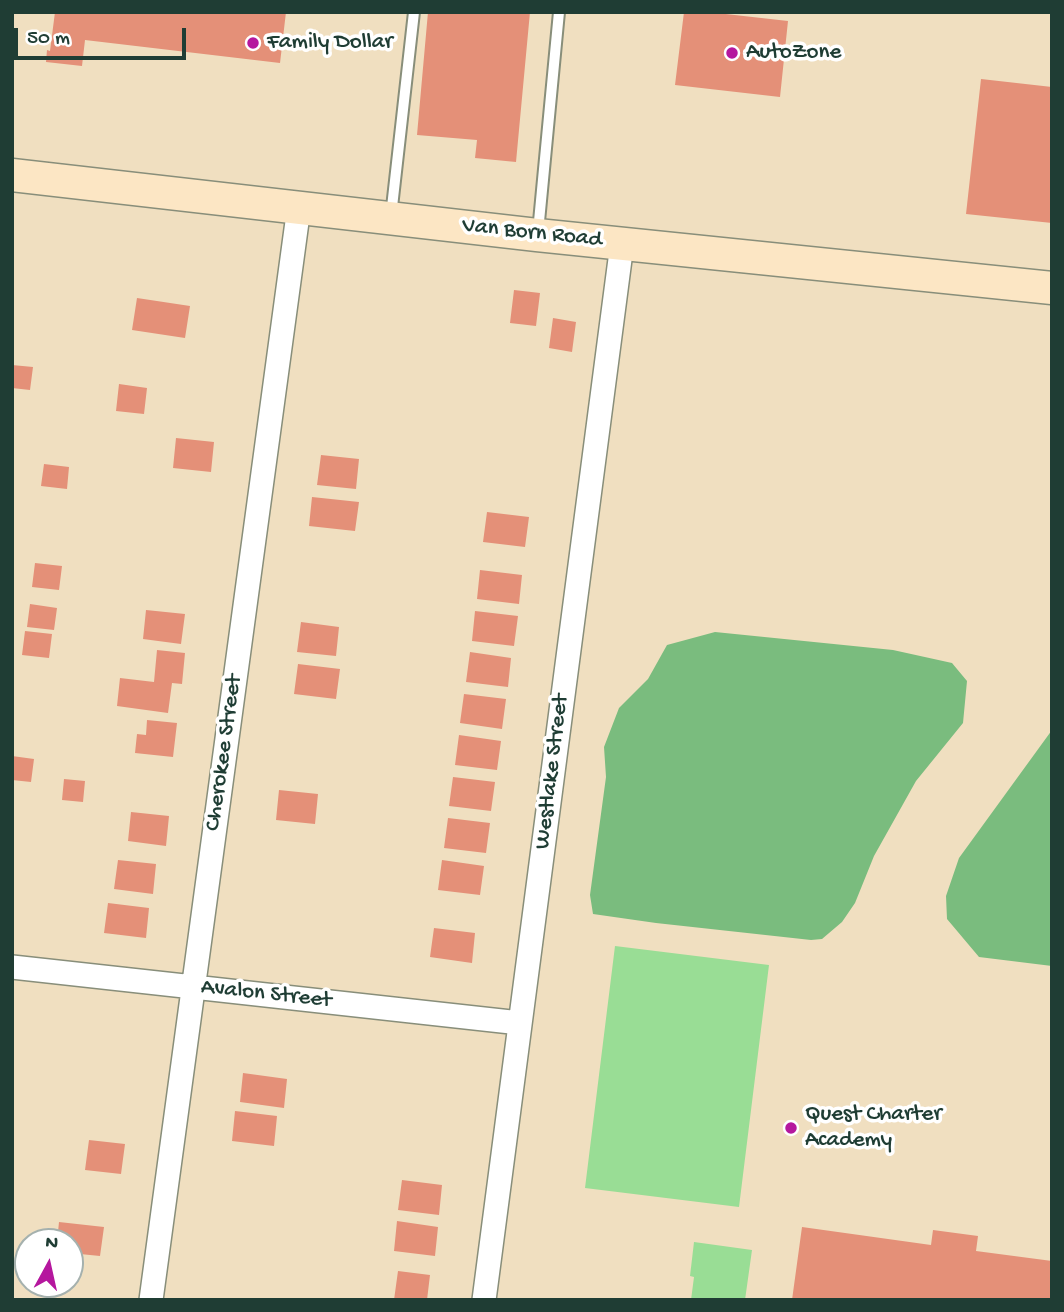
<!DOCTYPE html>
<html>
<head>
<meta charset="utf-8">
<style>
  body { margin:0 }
  #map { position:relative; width:1064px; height:1312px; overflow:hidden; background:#f0dfc0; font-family:"Gochi Hand",sans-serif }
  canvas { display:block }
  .frame { position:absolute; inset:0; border:14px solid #1f3d34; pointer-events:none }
  .north { position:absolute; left:14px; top:1228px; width:70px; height:70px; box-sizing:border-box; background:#fff; border:2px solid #a5b1ae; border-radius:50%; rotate:8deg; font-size:19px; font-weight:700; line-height:28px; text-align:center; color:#1f3d34 }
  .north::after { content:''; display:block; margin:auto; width:24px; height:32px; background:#b5179e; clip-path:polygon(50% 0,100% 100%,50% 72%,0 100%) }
  .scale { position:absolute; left:14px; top:28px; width:172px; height:32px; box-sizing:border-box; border:4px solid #1f3d34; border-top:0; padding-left:9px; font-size:21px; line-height:24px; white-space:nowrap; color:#1f3d34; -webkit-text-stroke:5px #fff; paint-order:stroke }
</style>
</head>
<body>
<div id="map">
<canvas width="1064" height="1312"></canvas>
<div class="frame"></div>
<div class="north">N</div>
<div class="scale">50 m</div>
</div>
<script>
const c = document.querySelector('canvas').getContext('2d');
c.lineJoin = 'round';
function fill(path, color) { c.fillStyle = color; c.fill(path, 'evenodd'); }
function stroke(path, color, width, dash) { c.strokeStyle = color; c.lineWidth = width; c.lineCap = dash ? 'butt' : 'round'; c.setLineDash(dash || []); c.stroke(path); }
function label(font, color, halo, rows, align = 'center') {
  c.font = font + ' "Gochi Hand",sans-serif'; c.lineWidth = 7; c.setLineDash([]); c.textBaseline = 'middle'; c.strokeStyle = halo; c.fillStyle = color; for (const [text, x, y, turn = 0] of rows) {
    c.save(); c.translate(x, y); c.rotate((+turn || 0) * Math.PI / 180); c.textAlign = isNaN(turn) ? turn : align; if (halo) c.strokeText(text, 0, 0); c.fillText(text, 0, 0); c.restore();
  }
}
fill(new Path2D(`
  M615,946L769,965L739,1207L585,1188Z
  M694,1242L752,1250L745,1300H691L694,1277L690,1276Z`), '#99dd95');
fill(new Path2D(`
  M715,632L893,650L952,663L967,681L963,723L916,781L874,856L855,903L842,922L822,939L811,940L656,923L593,914L590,895L606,777L604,747L619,708L648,679L667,645Z
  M1052,730V966L979,957L947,919L946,896L959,858Z`), '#7abc7e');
fill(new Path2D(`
  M55,12H286L280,63L85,40L82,66L46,62L47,50L50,51Z
  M428,12H530L516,162L475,158L477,140L417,135Z
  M684,12H708L788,21L780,97L675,85Z
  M981,79L1052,87V223L966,214Z
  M514,290L540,293L536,326L510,323Z
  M137,298L190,306L185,338L132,330Z
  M553,318L576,322L572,352L549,348Z
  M12,365L33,367L30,390L12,388Z
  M119,384L147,388L144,414L116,411Z
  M176,438L214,442L211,472L173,468Z
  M321,455L359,459L356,489L317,485Z
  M44,464L69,467L67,489L41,486Z
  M312,497L359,502L355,531L309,526Z
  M487,512L529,517L525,547L483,542Z
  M35,563L62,566L59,590L32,587Z
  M480,570L522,575L519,604L477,599Z
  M30,604L57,608L54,630L27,627Z
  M146,610L185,614L181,644L143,639Z
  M475,611L518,616L514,646L472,641Z
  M301,622L339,627L336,656L297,652Z
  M25,631L52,634L49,658L22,655Z
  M157,650L185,653L182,684L172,683L168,713L117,706L120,678L154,682Z
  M470,652L511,658L508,687L466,682Z
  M298,664L340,669L336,699L294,694Z
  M464,694L506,699L502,729L460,723Z
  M147,720L177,723L173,757L135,753L137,734L146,735Z
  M459,735L501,741L497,770L455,765Z
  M12,756L34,759L31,782L12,780Z
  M453,777L495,782L491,811L449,806Z
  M64,779L85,781L83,802L62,800Z
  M279,790L318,794L315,824L276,820Z
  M131,812L169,816L166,846L128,841Z
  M448,818L490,823L486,853L444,848Z
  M118,860L156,864L153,894L114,889Z
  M442,860L484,866L480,895L438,890Z
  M108,903L149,908L146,938L104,933Z
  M434,928L475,933L472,963L430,957Z
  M243,1073L287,1079L284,1108L240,1102Z
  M235,1111L277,1116L274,1146L232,1141Z
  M89,1140L125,1144L121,1174L85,1170Z
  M402,1180L442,1185L439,1215L398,1210Z
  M397,1221L438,1227L435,1256L394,1251Z
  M59,1222L104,1227L100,1256L70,1253V1242H57Z
  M802,1227L931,1245L933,1230L978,1236L976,1251L1052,1261V1300H792Z
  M398,1271L430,1275L427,1300H394Z`), '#e49078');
const service = new Path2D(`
  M391,216L414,12
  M538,232L559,12`);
const minor = new Path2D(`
  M12,967L520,1023
  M151,1300L299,207
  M484,1300L622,244`);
const secondary = new Path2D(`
  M12,175L537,235L1052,288`);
stroke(service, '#888e7a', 14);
stroke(minor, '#888e7a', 26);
stroke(secondary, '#888e7a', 35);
stroke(service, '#fff', 10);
stroke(minor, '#fff', 23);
stroke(secondary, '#fce6c4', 32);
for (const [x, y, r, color] of [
  [253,43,7,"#b5179e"],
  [732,53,7,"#b5179e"],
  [791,1128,7,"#b5179e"]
]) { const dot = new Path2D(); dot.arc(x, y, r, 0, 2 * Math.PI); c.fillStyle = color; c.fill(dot); stroke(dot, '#fff', 2.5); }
label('23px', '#1f3d34', '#fff', [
  ["Family Dollar",267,43],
  ["AutoZone",746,53],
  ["Quest Charter",805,1115],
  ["Academy",805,1141]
], 'left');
label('23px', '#1f3d34', '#fff', [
  ["Van Born Road",532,234,6],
  ["Cherokee Street",225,753,-82],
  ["Westlake Street",553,772,-83],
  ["Avalon Street",266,995,6]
]);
</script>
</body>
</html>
